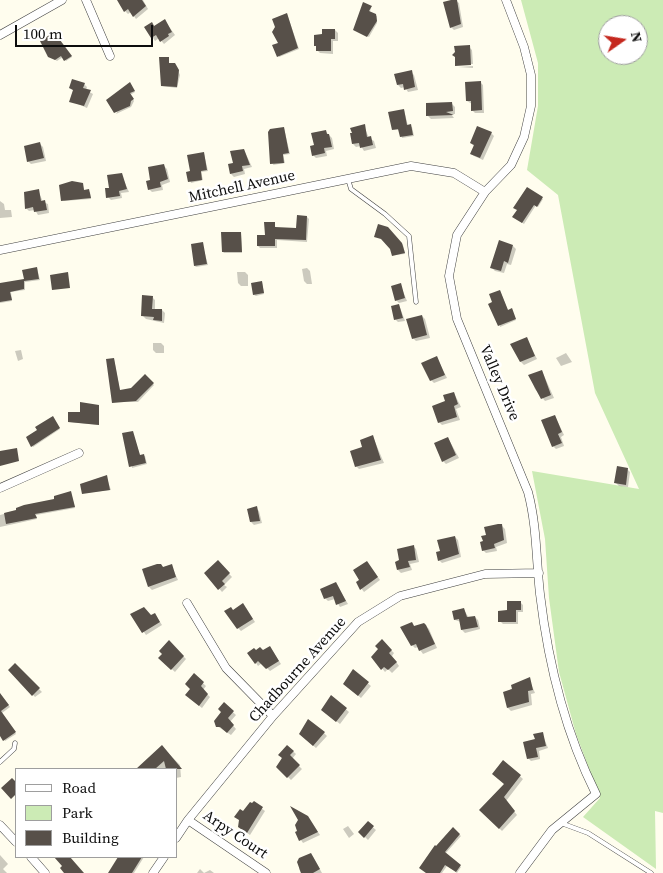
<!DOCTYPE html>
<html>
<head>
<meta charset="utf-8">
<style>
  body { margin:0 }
  #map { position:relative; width:663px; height:873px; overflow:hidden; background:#fffdee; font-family:"Source Serif 4",serif }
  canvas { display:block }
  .legend { position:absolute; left:15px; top:768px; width:162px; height:90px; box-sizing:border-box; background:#fff; border:1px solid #9e9e9e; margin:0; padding:6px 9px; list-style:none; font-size:15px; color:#0d0d0d }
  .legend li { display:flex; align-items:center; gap:10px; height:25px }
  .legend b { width:25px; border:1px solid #9e9e9e }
  .north { position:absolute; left:598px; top:15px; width:50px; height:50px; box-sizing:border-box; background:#fff; border:1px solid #9e9e9e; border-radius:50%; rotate:77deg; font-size:14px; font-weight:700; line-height:20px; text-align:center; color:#0d0d0d }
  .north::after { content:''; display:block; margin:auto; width:18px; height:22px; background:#c5281e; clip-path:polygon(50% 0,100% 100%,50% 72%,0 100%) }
  .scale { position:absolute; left:15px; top:25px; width:138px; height:22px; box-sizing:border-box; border:2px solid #0d0d0d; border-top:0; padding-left:6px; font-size:15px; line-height:18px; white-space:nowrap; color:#0d0d0d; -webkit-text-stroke:4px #fff; paint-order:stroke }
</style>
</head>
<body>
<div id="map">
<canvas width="663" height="873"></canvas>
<ul class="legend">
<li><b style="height:6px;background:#fff"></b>Road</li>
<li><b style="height:14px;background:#ccebb5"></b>Park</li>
<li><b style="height:14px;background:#575049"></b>Building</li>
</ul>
<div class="north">N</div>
<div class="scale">100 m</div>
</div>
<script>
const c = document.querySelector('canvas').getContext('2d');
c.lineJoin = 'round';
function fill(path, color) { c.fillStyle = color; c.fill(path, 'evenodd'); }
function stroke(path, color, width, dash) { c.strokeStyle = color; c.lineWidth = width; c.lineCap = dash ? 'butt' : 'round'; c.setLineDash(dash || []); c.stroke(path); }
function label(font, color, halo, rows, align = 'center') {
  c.font = font + ' "Source Serif 4",serif'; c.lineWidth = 5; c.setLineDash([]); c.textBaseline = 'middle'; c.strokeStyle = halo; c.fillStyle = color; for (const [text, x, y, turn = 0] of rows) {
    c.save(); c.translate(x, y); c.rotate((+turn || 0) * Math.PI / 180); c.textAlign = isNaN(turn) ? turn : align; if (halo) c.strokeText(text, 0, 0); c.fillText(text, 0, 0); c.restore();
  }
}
fill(new Path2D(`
  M521,0H663V813L655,811L656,869L583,817L600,798L576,734L559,672L549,598L545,539L532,471L639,489L595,393L558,195L527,170L538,106V63ZM608,25H638V55H608Z`), '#ccebb5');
fill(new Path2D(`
  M121,0H143L148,9L136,19L131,12L128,14L125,11L119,1Z
  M455,0L459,3L463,27L454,30L451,27Z
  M371,7L370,12L377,16V23L369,37L356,30Z
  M287,14L299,49L279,57V44Z
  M165,21L175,35L164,44L159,38L155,41L146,27L152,24L155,27Z
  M335,30L338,33V41H333V54L320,53L317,50L323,35Z
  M54,34L72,57L66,61L63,57L57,61L51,57Z
  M469,47L472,50L473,64H458V66L456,53Z
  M168,59L169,64L176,66L180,75L177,88L162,86Z
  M473,66V68L458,67Z
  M411,72L414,75L418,90L408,92L405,87L401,88L398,85Z
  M480,82L483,85L484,113H475L472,110V104L467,101Z
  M84,84L87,87L86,90L93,94L87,108L71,101L74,91L71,88Z
  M131,85L135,92L130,95L134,101L131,107L116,114Z
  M452,104L455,107V114H451L454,118L431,119L428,116Z
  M404,110L408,126L412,127L414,136L402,138L400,130H393Z
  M364,126L369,138L374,141L376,148L364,151L361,146L356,147L353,144Z
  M284,128L290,154L283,155L285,163L273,165Z
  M326,132L332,138L334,149L326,151L327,156L316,158L313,155L315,146Z
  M491,133L494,136L483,160L474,156L471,154L474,146L471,143Z
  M40,144L43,147L46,161L31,164L28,161Z
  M244,150L252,167L244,169L245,174L234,177L231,174Z
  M204,154L208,171L201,172L203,180L191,183L188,173L192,172Z
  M164,166L167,169L170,182L162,185L163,190L152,192L149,189L152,181Z
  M121,174L129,192L121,193L122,198L111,200L108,197L110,189Z
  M83,186L85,192H90L91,199L63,201Z
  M528,189L543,199L538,207L536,205L524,224L514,217Z
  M38,190L43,202L48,204L49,213L38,215L35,210L29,211L26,208Z
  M0,201L4,204L5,210H11L12,217L0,218Z
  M307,217L309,219L307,242L277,240V248H260L258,246L274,223L276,229L298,230Z
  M388,228L403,245L405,254L393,255Z
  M241,233L242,253H224L223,252Z
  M202,243L208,265L196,267L195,266Z
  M513,246L516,249L511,265L507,264L504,273L495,271L492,268Z
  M37,268L40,280L25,282V290L11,292L12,301L0,303V284L25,280Z
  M307,268L310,271L312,284H307L304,281L302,269Z
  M237,272H245L248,275V286H241L238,283Z
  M262,282L264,294L256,296L254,295Z
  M400,284L407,301L399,303L396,300Z
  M500,291L508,311H512L516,320L500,327Z
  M152,297L155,300V310H162L165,313L164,323L146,319L143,316Z
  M399,305L405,321L398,322L395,319Z
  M422,316L425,319L430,338L416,341L413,338Z
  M527,339L537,359L524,365L521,362Z
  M153,343H161L164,346V353H156L153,350Z
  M21,350L23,359L18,361L15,351Z
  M566,353L572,362L561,366L556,358Z
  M437,358L447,378L434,383L431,380Z
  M114,359L120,391L132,389L145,376L154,385L138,402H113Z
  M542,371L554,398L545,401L535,389L530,376Z
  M454,393L461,407L456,409L460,420L442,425L439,422L447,402Z
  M81,404H91L99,407V425L69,422L81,413Z
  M555,416L564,435L561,437L564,446L556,449L553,446Z
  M54,419L60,429L33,447L32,446Z
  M133,433L140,456H145L147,464L132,468Z
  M373,437L384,463L359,469L356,466L364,448Z
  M448,438L459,458L446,464L443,461Z
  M627,469L630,472L628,487L619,486L616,483Z
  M106,476L111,490L84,493Z
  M71,493L75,508L36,515L37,519L0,527V515L56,500Z
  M256,508L259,511L262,523L254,525L251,522Z
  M502,526L505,529L507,543L496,547L497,551L486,553L483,550L487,536Z
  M455,537L458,540L461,557L442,563L439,560L441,552Z
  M413,546L416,549L419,562L410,564L412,570L401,573L398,570Z
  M218,562L232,577L224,585L227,587L222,592L206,573Z
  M367,562L380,580L364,592L357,583L361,580Z
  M161,565L164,568L171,565L178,580L152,590L149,587Z
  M336,584L348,604L340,607L335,599L328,601L325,598Z
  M520,602L523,605V612H518V624H503L500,621Z
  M246,608L255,622L241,631L238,628L233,611Z
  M464,610L469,618L475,617L478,620L480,629L465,633L462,630L461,622L455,620Z
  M155,614L162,625L146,635L132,615L151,617Z
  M412,623L415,627L424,624L429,629L437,648L423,654L418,647L415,648L412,645Z
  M382,641L394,653L392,656L399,666L392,673L388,669L385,672L373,657L380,649Z
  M169,642L186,659L175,672L160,658Z
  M272,650L281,664L270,671L262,663L258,666L256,663V651Z
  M15,665L42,692L35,697L10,670Z
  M353,671L371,686L361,698L348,687Z
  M194,675L206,686L203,690L210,697L202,708L189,698Z
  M529,679L535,693L531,694L532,705L511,711L508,708L504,693Z
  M332,697L349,712L340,724L326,713Z
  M3,698L10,707L2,713L16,734L5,741L0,734V700Z
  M224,704L236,715L230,722L236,729L231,735L217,726Z
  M324,733L327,736L316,748L303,737Z
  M542,733L548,748L539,751L540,759L531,761L528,758L536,740Z
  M287,746L296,754L292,759L302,769L291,780L278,767Z
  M162,747L180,765L181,777L176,778V769H138Z
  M504,762L523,779L506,801L517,815L502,831L481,810L506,784Z
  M254,803L265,811L250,835L243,830V812Z
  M308,817L320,835L303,843L296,833Z
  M368,823L376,830L368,840L360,832Z
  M348,826L354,834L349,838L343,829Z
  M453,829L461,836L445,854L461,867L457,873L447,866L442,873H430Z
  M310,854L313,857L322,873H301L299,869L300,859Z
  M0,855L8,864L3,869L7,873H0Z
  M120,857L125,860L127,857H144L134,873H110Z
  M200,869L204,873L210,870L214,873H197Z`), '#0003');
fill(new Path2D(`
  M117,0H142L146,6L133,17L128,9L124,12Z
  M451,0H457L461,24L450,28L443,2Z
  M363,2L372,6L369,11L376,14L377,21L367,37L353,30Z
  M287,13L298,48L277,57L272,45L278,43L272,32L275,27L272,19Z
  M165,19L172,32L168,34L169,36L160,42L156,35L151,38L144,27L152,22L154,26Z
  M322,29H335V39H331V51H316V46H314V35L322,34Z
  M54,32L72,56L64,61L61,56L55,60L48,57L40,41Z
  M470,45L471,65L455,66V57L452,55L455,52L454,46Z
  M159,57H169V63H175L179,70L177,87L161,86Z
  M412,70L415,87L404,90L403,84L397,85L394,74Z
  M72,79L85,83L83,88L91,90L84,106L69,102L73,90L69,88Z
  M481,81L482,110L471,111V101H466L465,82Z
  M130,82L135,91L130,93L134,99L131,101L130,106L114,113L106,100Z
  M452,102L453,111L446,112L454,115L426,116V103Z
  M404,109L407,125L411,124L413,135L400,137L398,129L392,130L388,112Z
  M365,124L367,137L371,136L373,145L360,148L359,143L352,144L350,133H352L350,128Z
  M477,126L492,132L480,158L470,154L474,145L470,143Z
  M284,127L289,153L283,154L284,163L270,164L268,132L270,129Z
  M326,130L327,134H329L332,147L324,148L325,153L312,156L310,146L314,145L311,133Z
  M40,142L44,158L27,162L24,146Z
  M244,149L250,165L242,166L243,171L230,174L228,164L233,163L230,151Z
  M204,152L207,170L201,171L202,180L188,182L186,172L190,171L187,155Z
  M164,164L168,179L160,182L161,187L148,190L146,181L150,180L148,167Z
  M122,173L127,189L119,191L120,196L106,198L105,188H109L107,175Z
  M72,181L83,183L84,190L89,189L91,198L61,201L59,185Z
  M527,187L543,197L537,207L534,205L522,223L512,217L517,210L513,208Z
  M39,189L41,201L45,200L47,210L34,212L33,207L25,209L24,192Z
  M297,215L307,216L306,240L275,239V246H257V235H265L264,222H275V227L296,228Z
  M378,224L388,227L402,243L405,253L392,256L390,249L381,239L374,237Z
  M221,232H241L242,252H222Z
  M499,240L513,245L508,263L504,261L501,271L490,268Z
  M203,242L207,264L194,266L191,244Z
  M37,267L39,279L24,281V289L10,292L12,300L0,302V283L24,279L22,270Z
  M68,272L70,288L52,290L50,275Z
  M262,281L264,293L253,295L251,283Z
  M401,283L405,298L395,301L391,286Z
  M500,290L508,310L512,308L516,319L498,326L488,304L492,302L489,294Z
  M142,295L153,296L152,309H162V321L153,320L154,317L141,316Z
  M399,304L403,318L394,320L391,306Z
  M422,315L427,335L412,339L406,319Z
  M527,337L535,356L520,362L510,344Z
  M437,356L445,375L430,381L421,363Z
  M114,358L120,390L131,388L145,374L154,383L136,401L112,403L106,359Z
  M542,370L551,395L541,399L528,375Z
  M454,392L458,404L454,406L457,417L438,423L432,406L445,401L443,395Z
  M80,402L99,405V425L68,422V412H80Z
  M555,415L562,432L558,434L562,443L552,447L541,420Z
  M53,416L60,428L31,447L26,437L37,430L35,427Z
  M133,431L140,455L144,454L146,463L129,467L122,433Z
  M373,435L381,460L355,467L350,451L362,447L360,440Z
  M448,437L456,455L442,462L434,443Z
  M17,448L19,461L0,466V451Z
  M617,466L628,468L626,485L614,483Z
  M107,475L110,490L82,494L80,484Z
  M71,491L75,507L35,514L37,518L6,524L4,513L16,510V508L24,505L54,499V496Z
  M257,506L260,521L250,522L247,509Z
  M498,524H502L504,540L494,544L495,548L482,551L480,542L483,541L481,536L486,535L484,527Z
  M455,536L459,554L438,561L436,552L440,551L437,540Z
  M414,545L416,560L408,561L410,567L397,570L395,562L399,560L397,549Z
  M218,560L230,573L222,581L225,584L218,590L204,573Z
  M367,561L378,577L360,590L356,582L359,580L353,570Z
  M157,564H161L163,567L172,564L176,577L148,587L142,569Z
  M336,582L346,601L336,605L333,596L324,599L320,589Z
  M507,601H521V610H516V622H498V611L507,610Z
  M243,603L253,619L237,629L224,611L231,607L233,610Z
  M144,607L151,615L155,613L160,622L142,633L130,614Z
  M464,608L467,617L475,616L478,627L461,630L459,619L454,620L452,611Z
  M412,622L414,626L424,623L426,625L435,644L419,651L416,644L411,646L400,627Z
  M382,639L392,650L389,653L397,662L388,670L384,667L381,670L371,657L378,649L375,646Z
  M169,640L184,656L171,670L158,658L162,654L159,651Z
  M270,646L279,661L266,669L258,661L255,664L247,653L254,648L256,650L260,647L263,650Z
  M15,663L40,688L32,696L8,670Z
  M353,669L369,682L358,696L343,684Z
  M194,673L204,682L201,686L208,694L199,706L185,695L190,689L185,684Z
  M530,677L533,690L528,691L529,702L507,708L503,692L512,689L511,685Z
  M0,693L9,705L1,711L16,732L3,741L0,736Z
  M331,695L347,708L336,722L321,710Z
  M224,702L234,711L228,718L234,725L227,733L220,727H216L214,721L221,712L218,709Z
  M308,719L325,732L313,746L299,734Z
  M543,732L546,746L536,748L538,757L527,759L523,742L535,739L533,734Z
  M162,745L182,769H166L164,761L155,769H136Z
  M287,745L294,751L290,755L300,765L287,778L276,767L282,758L278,755Z
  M503,760L521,775L504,797L515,811L499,829L479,810L504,784L492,774Z
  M12,778L16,782V794L11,799L1,788Z
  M254,801L263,807L247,833L238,827L239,820L234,817L240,809L243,811L250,802L252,803Z
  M290,806L308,816L318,832L299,841L295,832L297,831L295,825L298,820Z
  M368,821L374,826L364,838L358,832Z
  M453,827L460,834L445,852L461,865L456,872L445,865L440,873H426L419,868L435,845L436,846Z
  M311,853L320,869L313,873H301L297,862L299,858Z
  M54,857H70L84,873H64L60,868L62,866Z
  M118,857H142L132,873H108Z`), '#575049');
const service = new Path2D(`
  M348,179L351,189L385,214L409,236L416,302
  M0,762L14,749L15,743
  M561,823L588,833L651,873`);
const minor = new Path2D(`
  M86,0L110,56
  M506,0L524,47L531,75V106L524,137L511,165L485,192L457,235L449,276L457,319L528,492C537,526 536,559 540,594C548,662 565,732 596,794L552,830L520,873
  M0,35L62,0
  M0,250L411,166L454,173L485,192
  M0,488L79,453
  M187,603L226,668L273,716
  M188,820L266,873
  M0,825L16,842
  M176,838L188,820L273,716L358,622L400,596L485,574L539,573
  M31,857L45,873
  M153,873L164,857`);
stroke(service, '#404040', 5);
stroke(minor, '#404040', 9);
stroke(service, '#fff', 4);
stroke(minor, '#fff', 8);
label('15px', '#0d0d0d', '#fff', [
  ["Mitchell Avenue",242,187,-12],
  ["Valley Drive",499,383,67],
  ["Chadbourne Avenue",298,670,-48],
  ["Arpy Court",235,835,34]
]);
</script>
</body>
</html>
